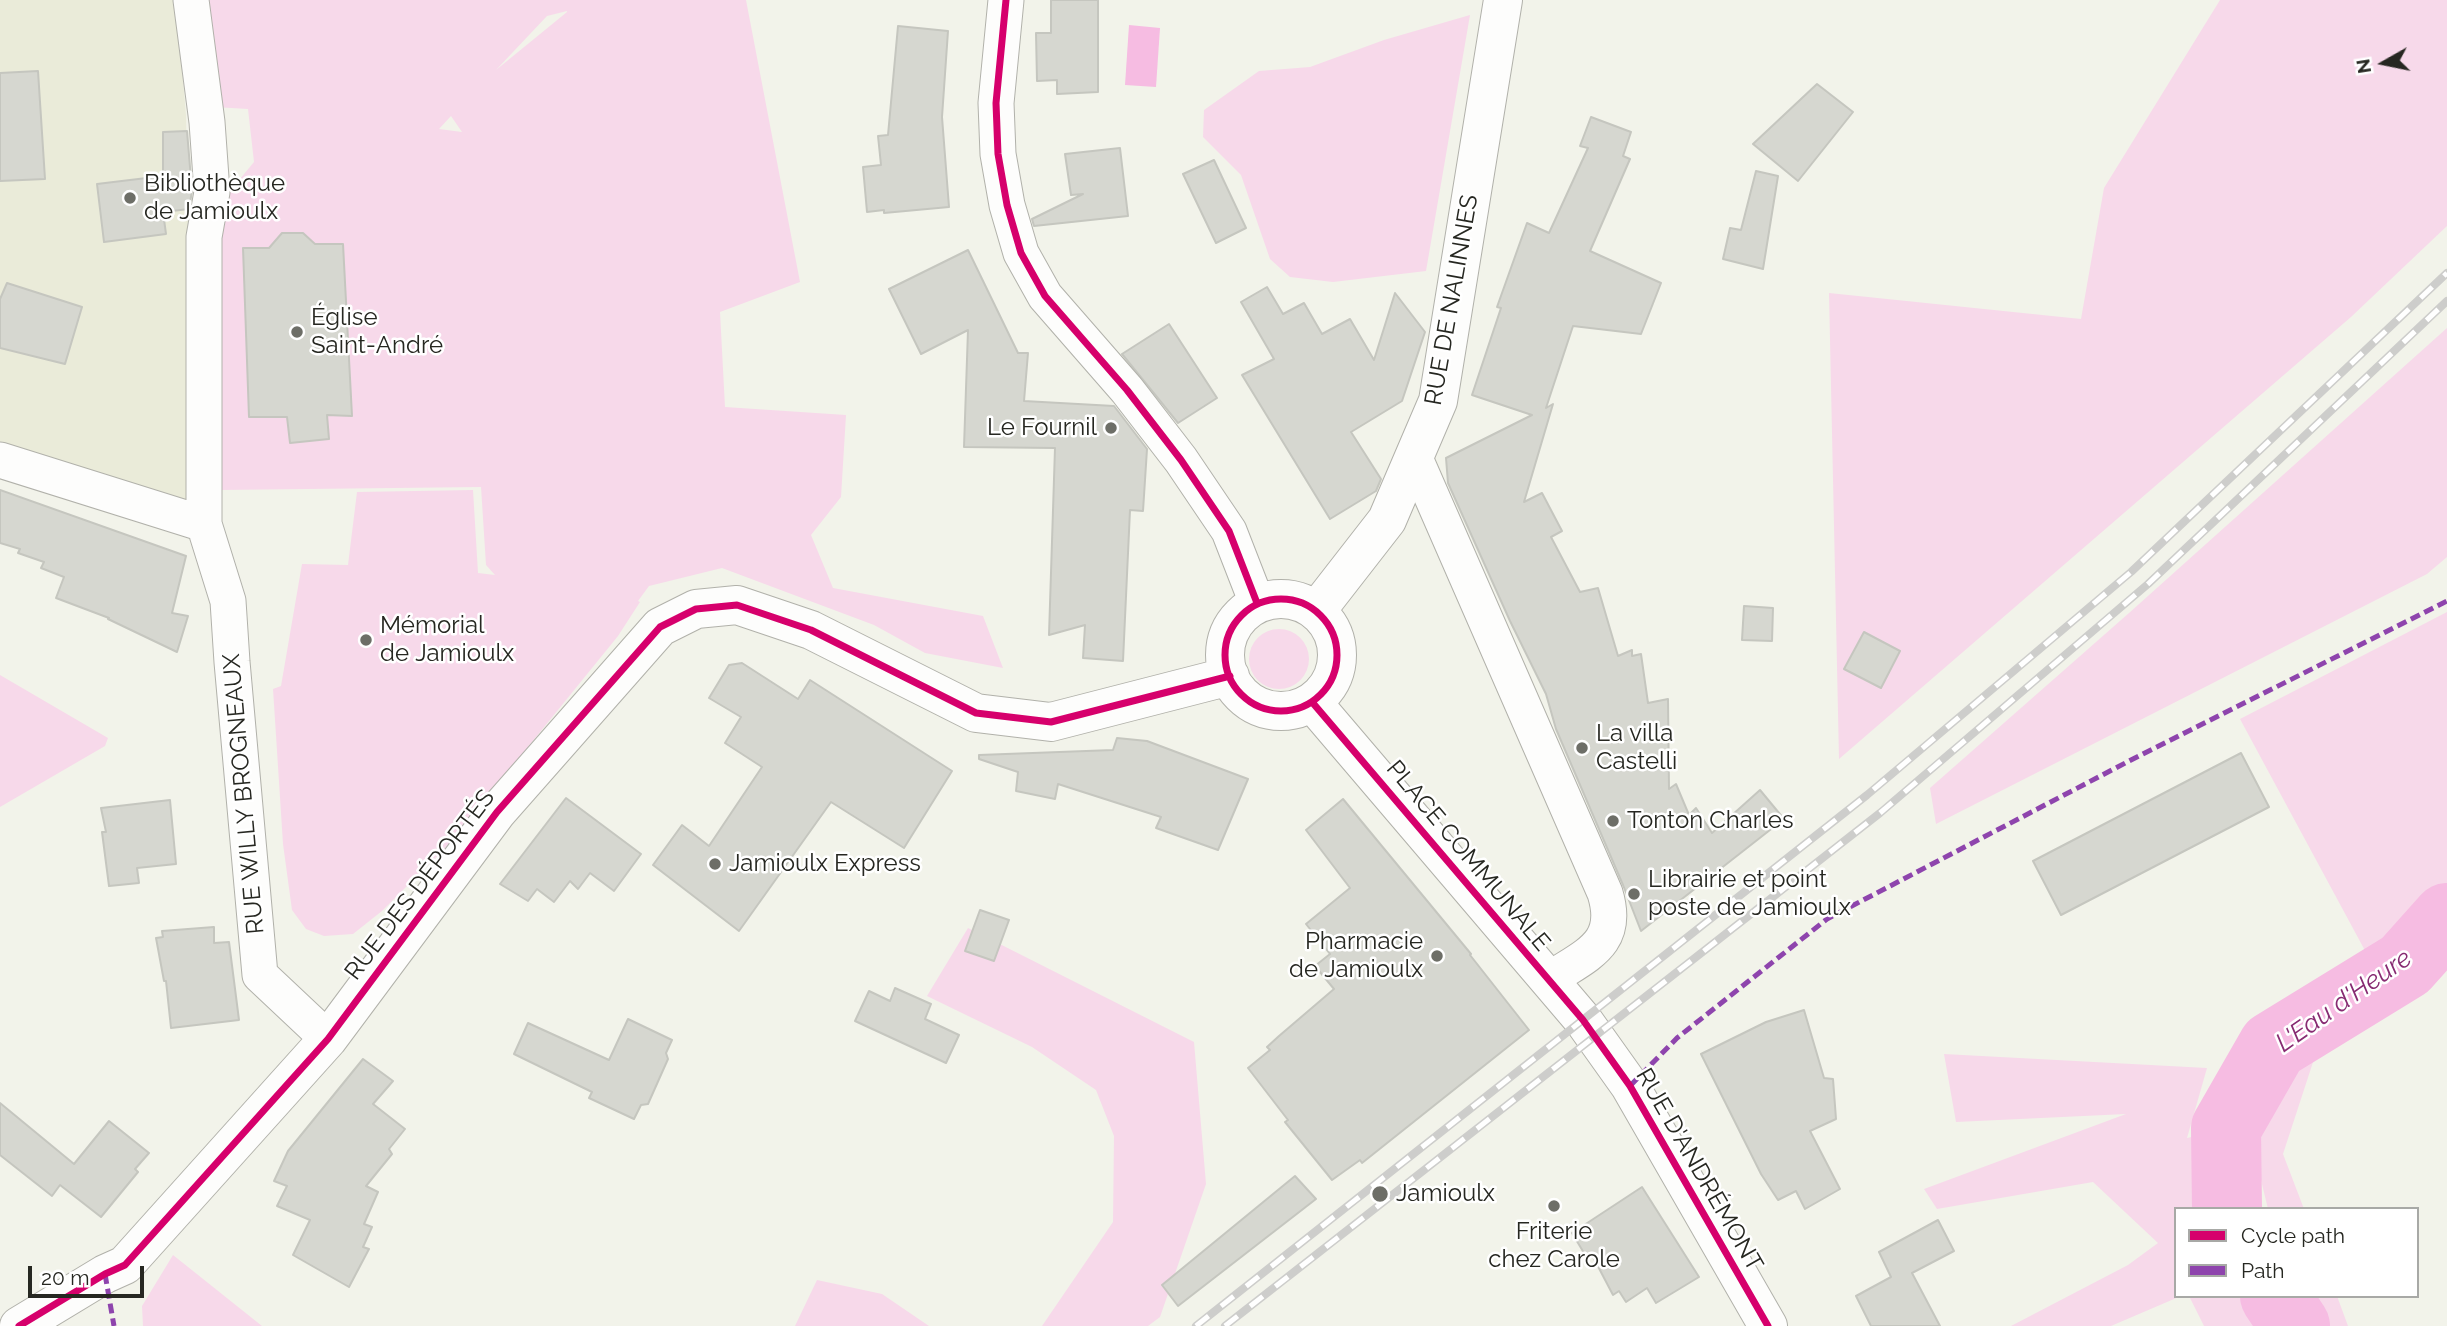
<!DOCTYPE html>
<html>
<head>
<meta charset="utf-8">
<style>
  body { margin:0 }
  #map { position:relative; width:2447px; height:1326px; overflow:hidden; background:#f2f3ea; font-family:Raleway,sans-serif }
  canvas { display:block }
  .legend { position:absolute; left:2174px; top:1207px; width:245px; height:91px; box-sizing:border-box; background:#fff; border:2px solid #a8a9a6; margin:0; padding:9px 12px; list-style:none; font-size:21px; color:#262721 }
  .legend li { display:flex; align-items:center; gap:14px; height:35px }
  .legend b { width:35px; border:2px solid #a8a9a6 }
  .north { position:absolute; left:2349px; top:28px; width:70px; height:70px; -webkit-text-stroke:5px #fff; paint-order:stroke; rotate:261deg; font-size:19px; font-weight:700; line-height:28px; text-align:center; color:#262721 }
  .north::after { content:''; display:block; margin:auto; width:24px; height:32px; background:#262721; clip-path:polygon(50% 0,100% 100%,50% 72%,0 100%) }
  .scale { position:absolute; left:28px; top:1266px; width:116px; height:32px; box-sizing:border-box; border:4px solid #262721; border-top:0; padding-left:9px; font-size:21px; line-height:24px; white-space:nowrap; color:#262721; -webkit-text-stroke:5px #fff; paint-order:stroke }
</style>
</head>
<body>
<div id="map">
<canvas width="2447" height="1326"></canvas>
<ul class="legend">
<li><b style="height:9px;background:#d6006c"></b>Cycle path</li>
<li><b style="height:9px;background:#8e44ad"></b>Path</li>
</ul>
<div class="north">N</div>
<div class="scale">20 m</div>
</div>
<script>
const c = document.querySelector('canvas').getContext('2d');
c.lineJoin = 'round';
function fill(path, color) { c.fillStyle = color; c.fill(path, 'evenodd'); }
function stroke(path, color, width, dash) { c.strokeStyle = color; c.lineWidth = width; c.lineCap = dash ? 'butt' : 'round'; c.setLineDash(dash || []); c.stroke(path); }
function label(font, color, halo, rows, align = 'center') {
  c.font = font + ' Raleway,sans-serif'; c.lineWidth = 5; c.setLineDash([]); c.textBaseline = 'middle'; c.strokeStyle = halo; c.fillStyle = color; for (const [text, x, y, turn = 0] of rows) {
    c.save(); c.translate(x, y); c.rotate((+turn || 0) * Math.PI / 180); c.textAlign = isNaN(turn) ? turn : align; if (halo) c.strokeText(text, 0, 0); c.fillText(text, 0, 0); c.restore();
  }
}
fill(new Path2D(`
  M0,0H176L186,115L189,269L187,502L0,448Z`), '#eaebd9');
fill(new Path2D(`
  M204,0H746L800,282L720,312L725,407L846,415L841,497L811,535L833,588L983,616L1003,668L925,653L874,625L722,568L649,586L638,601L640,602L618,636L450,843L382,911L353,934L324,936L306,929L292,910L283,844L273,689L281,686L302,564L348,565L357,492L473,490L478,573L495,575L486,565L481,487L220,490L213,231L230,191L254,162L248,109L214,107ZM567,11V12L496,70L547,16ZM451,116L462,132L439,129Z
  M2220,0H2447V226L2351,317L1839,759L1829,293L2081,319L2104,188Z
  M1470,15L1426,271L1333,282L1290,277L1270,259L1241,175L1203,137L1204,110L1259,71L1310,67L1384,40Z
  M2447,328V557L2427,574L1936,824L1930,788L2129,613Z
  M2447,612V888L2369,958L2240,719Z
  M1249 659a30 30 0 1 1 60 0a30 30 0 1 1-60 0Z
  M0,675L108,738L105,746L0,807Z
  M968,928L1194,1042L1206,1184L1160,1317L1148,1326H1004H1042L1113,1222L1114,1136L1096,1090L1032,1047L927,996Z
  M2290,1045L2316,1053L2283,1154L2304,1209H2268L2255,1155Z
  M1944,1054L2207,1068L2187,1138L2236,1127L2245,1209H2176V1296H2181L2111,1326H2011L2128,1265L2158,1243L2093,1182L1937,1209L1924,1189L2126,1114L1956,1122Z
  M173,1255L262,1326H143L142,1306Z
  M817,1280L882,1294L929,1326H795Z
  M2189,1296H2258L2274,1326H2204Z
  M2298,1296H2337L2348,1326H2308Z`), '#f7d9ea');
fill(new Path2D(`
  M1129,25L1160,28L1156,87L1125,85Z`), '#f6bce2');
stroke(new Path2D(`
  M2227,1209L2226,1128L2273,1046L2405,965L2447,918
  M2275,1296L2295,1326`), '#f6bce2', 70);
const building = new Path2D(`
  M1051,0H1098V92L1057,94V80L1037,81L1036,33H1051Z
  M898,26L948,31L942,117L949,207L884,213V210L867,212L863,167L881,165L878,136L888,135Z
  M38,71L45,179L0,181V73Z
  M1817,84L1853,112L1798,181L1753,144Z
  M1591,117L1631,132L1623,156L1630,159L1590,251L1661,283L1641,334L1573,326L1546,408L1553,404L1524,502L1542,493L1562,531L1551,537L1580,592L1598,588L1618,656L1632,650V656L1641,654L1648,703L1668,699L1669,789L1676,784L1689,815L1696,808L1712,833L1760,790L1784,819L1641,931L1623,885L1556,729L1546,694L1510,621L1448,483L1446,458L1532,415L1472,395L1501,308L1497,307L1527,223L1549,233L1588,148L1580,146Z
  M187,131L192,191L189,209L163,212L166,234L104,242L97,184L163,176V132Z
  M1120,148L1128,216L1034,226L1032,219L1083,194L1071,195L1065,154Z
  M1214,160L1246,228L1216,243L1183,174Z
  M1756,171L1778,176L1763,269L1723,259L1730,228L1741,230Z
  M282,233H303L315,244H343L352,416L327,415L329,439L290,443L287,417H249L243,248H269Z
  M968,250L1018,353H1028L1024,401L1114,406L1147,449L1143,511L1130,510L1123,661L1083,658L1085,625L1049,635L1055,448L964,447L968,330L921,354L889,289Z
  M7,283L82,307L65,364L0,348V299Z
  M1267,287L1283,314L1304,303L1322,334L1350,319L1374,360L1395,293L1425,332L1402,401L1351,432L1381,479L1376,491L1330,519L1242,375L1274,359L1241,302Z
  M1169,324L1217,398L1178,423L1122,354Z
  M0,490L186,556L172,613L188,616L177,652L108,619L109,618L56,598L64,577L41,568L44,562L18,553L20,549L0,543Z
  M1744,606L1773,608L1772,641L1742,640Z
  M1864,632L1900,651L1881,688L1844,669Z
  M742,663L798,699L810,680L952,771L904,848L831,802L739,931L653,865L682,825L709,846L762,767L725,743L741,717L709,698L729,665Z
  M1117,738L1147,741L1248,779L1218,850L1156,828L1161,817L1058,784L1055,799L1016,791L1018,772L979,759V755L1113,750Z
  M2241,753L2269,807L2061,915L2033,861Z
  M566,798L641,854L614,891L590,873L578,889L570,881L554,902L537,889L528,901L500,884Z
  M1343,799L1471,954L1470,955L1529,1030L1362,1163L1360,1160L1332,1180L1285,1122L1288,1120L1248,1068L1270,1050L1267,1047L1279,1036L1334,989L1315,966L1330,954L1306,924L1350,888L1306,830Z
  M170,800L176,864L137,868L139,883L109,886L102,832H106L101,808Z
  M980,910L1009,920L994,961L965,951Z
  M214,927V943L229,942L239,1020L171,1028L166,981H164L156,938L163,937L162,931Z
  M895,988L931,1004L925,1019L959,1035L946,1063L855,1021L869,991L890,1001Z
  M1804,1010L1824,1078L1833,1079L1836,1119L1810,1131L1840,1189L1805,1209L1796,1191L1778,1200L1761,1174L1701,1054L1766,1022Z
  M628,1019L672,1040L666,1053L668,1059L648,1104L641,1105L634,1119L589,1098L592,1092L514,1054L528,1023L609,1060Z
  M363,1059L393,1081L373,1104L405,1129L389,1149L392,1154L366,1186L378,1192L364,1224L372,1227L363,1247L369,1249L349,1287L293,1255L310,1220L277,1206L287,1186L274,1181L288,1151Z
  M0,1103L74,1164L109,1121L149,1153L135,1169L138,1172L101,1217L60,1185L52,1196L0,1155Z
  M1295,1176L1316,1199L1178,1306L1162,1285Z
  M1642,1187L1699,1277L1656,1303L1647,1288L1626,1302L1619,1291L1613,1295L1592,1255L1587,1258L1572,1233Z
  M1938,1220L1954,1251L1912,1273L1940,1326H1871L1856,1296L1891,1277L1879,1252Z`);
fill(building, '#d6d7d0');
stroke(building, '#c5c6bf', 2);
const minor = new Path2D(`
  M191,0L207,122L212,192L204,237V524
  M1006,0L996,103L998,154L1007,205L1021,253L1045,296L1127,390L1181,460L1229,531L1257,603
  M1414,456L1605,893C1621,945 1585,955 1549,980
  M0,460L204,524L228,601L232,662L260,975L328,1039`);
const tertiary = new Path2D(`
  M1225 655a56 56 0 1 1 112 0a56 56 0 1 1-112 0Z
  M1317,610L1387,520L1438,401L1503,0
  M1312,702L1583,1020L1630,1086L1768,1326
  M19,1326L105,1274L125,1265L328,1039L497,812L660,627L696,609L737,605L811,630L976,713L1051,722L1230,676`);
stroke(minor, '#b1b1aa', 37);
stroke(tertiary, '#b1b1aa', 40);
stroke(minor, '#fdfdfc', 35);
stroke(tertiary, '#fdfdfc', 38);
const rail = new Path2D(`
  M1196,1326L1867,795L2131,572L2447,273
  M1225,1326L1880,813L2148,584L2447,301`);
stroke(rail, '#cdcdcb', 8);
stroke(rail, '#fff', 5, [16]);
stroke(new Path2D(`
  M1630,1086L1677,1038L1827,919L2131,760L2447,601
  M105,1274L114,1326`), '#8e44ad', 5, [10, 5]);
stroke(new Path2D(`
  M1006,0L996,103L998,154L1007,205L1021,253L1045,296L1127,390L1181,460L1229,531L1257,603
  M1225 655a56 56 0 1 1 112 0a56 56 0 1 1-112 0Z
  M1312,702L1583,1020L1630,1086L1768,1326
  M19,1326L105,1274L125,1265L328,1039L497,812L660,627L696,609L737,605L811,630L976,713L1051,722L1230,676`), '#d6006c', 7);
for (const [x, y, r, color] of [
  [130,198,7,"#6d6e67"],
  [297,332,7,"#6d6e67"],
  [1111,428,7,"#6d6e67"],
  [366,640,7,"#6d6e67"],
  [1582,748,7,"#6d6e67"],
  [1613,821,7,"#6d6e67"],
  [715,864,7,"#6d6e67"],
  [1634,894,7,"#6d6e67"],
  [1437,956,7,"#6d6e67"],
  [1380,1194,9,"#6d6e67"],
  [1554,1206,7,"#6d6e67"]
]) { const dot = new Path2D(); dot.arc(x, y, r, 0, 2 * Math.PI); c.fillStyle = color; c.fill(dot); stroke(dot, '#fff', 2.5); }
label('24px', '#262721', '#fff', [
  ["Bibliothèque",144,184],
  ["de Jamioulx",144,212],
  ["Église",311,318],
  ["Saint-André",311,346],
  ["Le Fournil",1097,428,"right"],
  ["Mémorial",380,626],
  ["de Jamioulx",380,654],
  ["La villa",1596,734],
  ["Castelli",1596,762],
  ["Tonton Charles",1627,821],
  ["Jamioulx Express",729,864],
  ["Librairie et point",1648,880],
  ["poste de Jamioulx",1648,908],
  ["Pharmacie",1423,942,"right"],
  ["de Jamioulx",1423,970,"right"],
  ["Jamioulx",1396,1194],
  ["Friterie",1554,1232,"center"],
  ["chez Carole",1554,1260,"center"]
], 'left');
label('24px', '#262721', '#fff', [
  ["RUE DE NALINNES",1452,300,-80],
  ["RUE WILLY BROGNEAUX",244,794,-95],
  ["PLACE COMMUNALE",1468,856,50],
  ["RUE DES DÉPORTÉS",420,885,-53],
  ["RUE D'ANDRÉMONT",1699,1170,60]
]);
label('italic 26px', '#872b72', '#fff', [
  ["L'Eau d'Heure",2344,1001,-35]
]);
</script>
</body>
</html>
